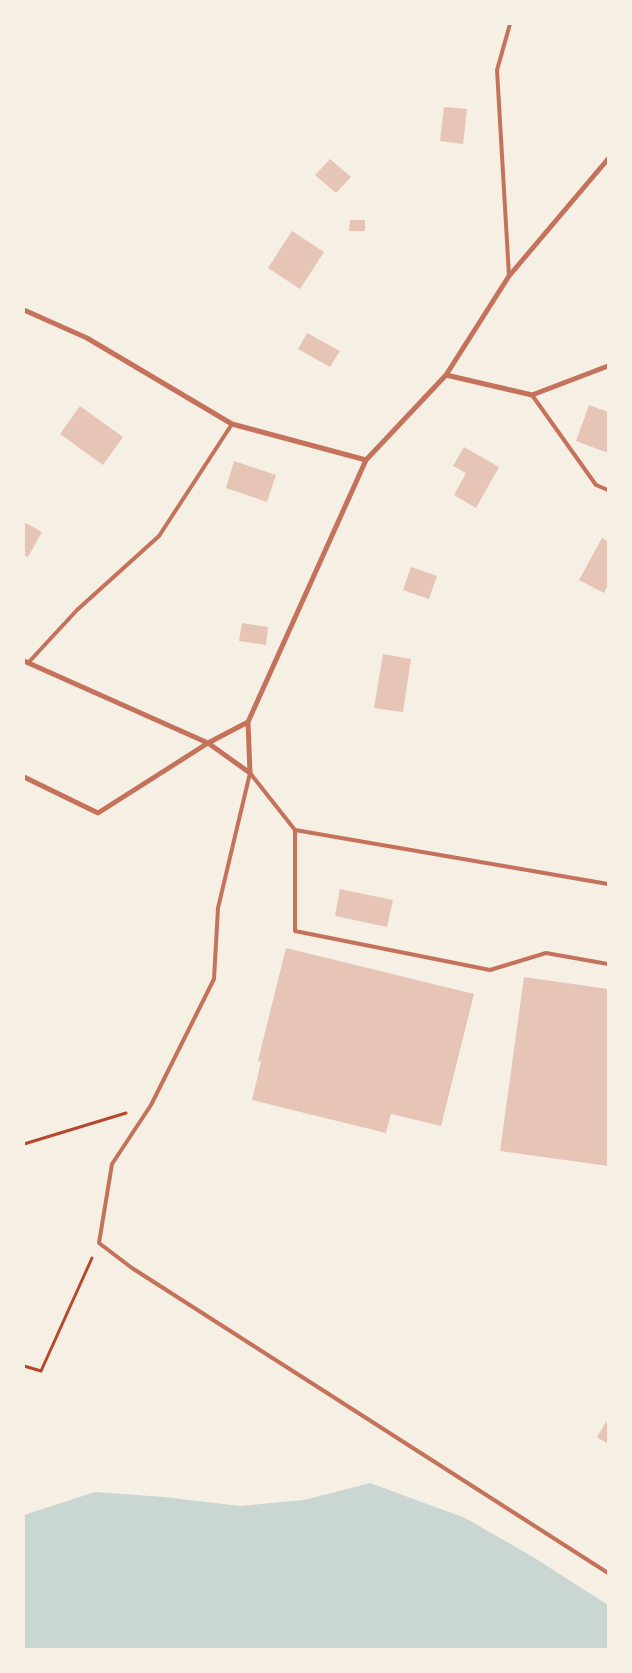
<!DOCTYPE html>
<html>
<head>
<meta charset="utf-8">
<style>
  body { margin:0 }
  #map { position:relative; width:632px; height:1673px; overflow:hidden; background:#f6efe4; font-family:"Fira Sans",sans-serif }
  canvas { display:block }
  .frame { position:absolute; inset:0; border:25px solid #f6efe4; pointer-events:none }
</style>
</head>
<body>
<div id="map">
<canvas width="632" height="1673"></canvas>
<div class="frame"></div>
</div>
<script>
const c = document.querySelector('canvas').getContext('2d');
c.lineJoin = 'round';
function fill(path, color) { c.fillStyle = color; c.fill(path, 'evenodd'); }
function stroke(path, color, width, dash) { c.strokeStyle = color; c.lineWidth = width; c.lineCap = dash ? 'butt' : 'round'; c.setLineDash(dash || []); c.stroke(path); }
fill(new Path2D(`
  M370,1483L465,1518L533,1557L608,1605V1649H24V1515L95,1492L164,1497L240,1506L304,1500Z`), '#c9d6d2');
fill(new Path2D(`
  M444,107L467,109L463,144L440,141Z
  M330,159L351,177L336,193L315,175Z
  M350,220H365V231H349Z
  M292,231L324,252L300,289L268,268Z
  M307,333L340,351L330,367L298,349Z
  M589,405L608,412V453L576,441Z
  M80,406L123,437L103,465L60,434Z
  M464,447L499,467L476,508L454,495L466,473L453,466Z
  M234,461L276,475L267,502L226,488Z
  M24,522L42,532L28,557L24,555Z
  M602,538L608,541V585L604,593L579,580Z
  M411,567L437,576L429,599L403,590Z
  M242,623L268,627L266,645L239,641Z
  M383,654L411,659L403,712L374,708Z
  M340,889L393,900L387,927L335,916Z
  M286,948L474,994L441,1126L391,1114L386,1133L252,1100L261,1062L258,1061Z
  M524,977L608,989V1166L500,1151Z
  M608,1419V1444L597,1437Z`), '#e6c5b7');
stroke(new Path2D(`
  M24,1144L126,1113
  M24,1366L41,1371L92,1258`), '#b5482f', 3);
stroke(new Path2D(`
  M509,276L497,70L510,24
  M532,395L596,485L608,490
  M28,663L77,610L159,536L232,424
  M250,773L218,908L214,979L151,1105L112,1164L99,1243L132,1268L608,1573
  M250,773L295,830L608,884
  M295,830V931L490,970L546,953L608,964`), '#c5725c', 4);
stroke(new Path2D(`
  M24,310L87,338L232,424L366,460
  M446,375L532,395L608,366
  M24,661L208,743L250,773
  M250,773L248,722L366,460L446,375L509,276L608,159
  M24,777L98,813L208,743L248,722`), '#c5725c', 5);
</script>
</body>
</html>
